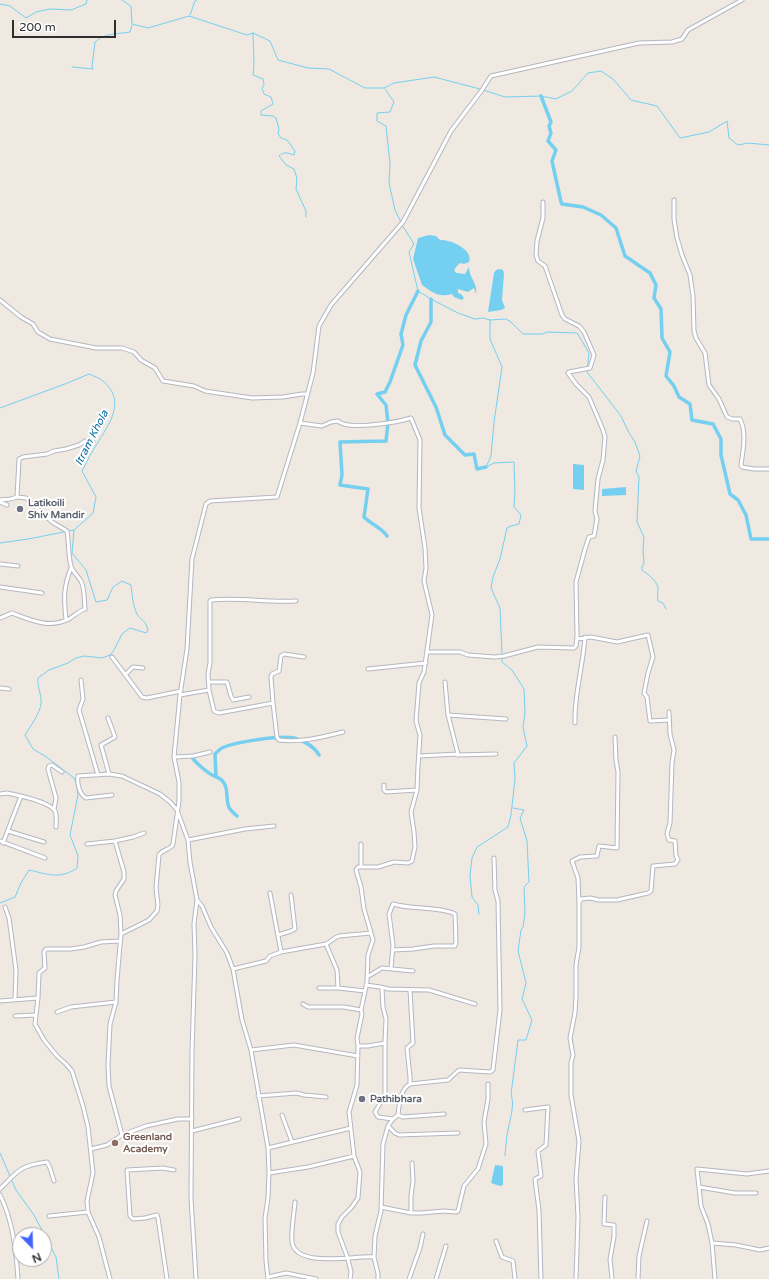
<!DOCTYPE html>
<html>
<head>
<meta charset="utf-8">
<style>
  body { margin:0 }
  #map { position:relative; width:769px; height:1279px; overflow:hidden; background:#efe9e1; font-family:"Varela Round",sans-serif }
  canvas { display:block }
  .north { position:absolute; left:12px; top:1227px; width:40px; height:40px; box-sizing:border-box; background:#fff; border:1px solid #ababab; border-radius:50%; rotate:157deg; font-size:11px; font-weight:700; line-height:16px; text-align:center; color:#2e2e2e }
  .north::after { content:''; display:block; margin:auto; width:14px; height:18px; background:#4264fb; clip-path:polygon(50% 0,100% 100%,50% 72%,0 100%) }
  .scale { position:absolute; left:12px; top:20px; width:104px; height:18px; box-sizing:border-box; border:2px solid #2e2e2e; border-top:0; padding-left:5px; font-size:12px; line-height:14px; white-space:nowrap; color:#2e2e2e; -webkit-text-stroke:3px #fff; paint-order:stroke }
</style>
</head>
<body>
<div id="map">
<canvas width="769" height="1279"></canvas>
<div class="north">N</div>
<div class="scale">200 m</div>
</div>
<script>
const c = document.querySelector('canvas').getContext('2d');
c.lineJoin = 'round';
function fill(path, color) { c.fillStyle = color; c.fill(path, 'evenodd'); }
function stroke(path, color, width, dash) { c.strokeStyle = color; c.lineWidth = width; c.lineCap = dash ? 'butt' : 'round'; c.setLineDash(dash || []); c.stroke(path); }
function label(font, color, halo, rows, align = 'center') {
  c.font = font + ' "Varela Round",sans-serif'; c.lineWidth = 4; c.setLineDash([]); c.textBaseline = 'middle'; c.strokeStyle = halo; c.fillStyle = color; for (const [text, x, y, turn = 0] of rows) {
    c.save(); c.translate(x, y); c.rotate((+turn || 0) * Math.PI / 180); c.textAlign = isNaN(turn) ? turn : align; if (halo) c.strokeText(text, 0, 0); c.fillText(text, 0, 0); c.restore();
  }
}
fill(new Path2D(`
  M429,235L436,236L440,240C449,239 474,249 469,262L464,264L460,263L456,267L454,271L457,273L465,274L469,267C469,278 478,283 476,294L474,288L468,292L458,289V293L461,294L464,298L462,300L454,297L452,294C439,298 432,292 422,285L413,259L418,238Z
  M499,269L503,270L504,274L502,300L505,308L501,310L488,312L494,273L496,270Z
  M573,464L584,465V490L573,489Z
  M626,487V495L602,496V489Z
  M495,1165L503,1166V1185L500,1186L491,1183Z`), '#75cff0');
stroke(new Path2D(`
  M122,0L131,6L132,24L148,28L189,16L247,35L253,33L270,41L278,60L308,68L329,69L365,88H384L394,83L434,77L480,89
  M0,4L10,6L26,18L36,12L50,9L71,10L86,4L87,0
  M190,15L195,1L197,0
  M253,33C253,47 255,61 253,75L263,79L264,84L262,89L264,94L271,97L273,104L261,111V115L273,116L276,118L279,129L278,134L281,138L287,140L295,151L294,155C288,153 284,151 279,156L286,165L294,169L297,178L296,189L306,211V217
  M72,67L93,69L92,66L95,42C104,33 118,34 130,32L132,25
  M385,89L394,102L390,112L377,113V121L386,126L390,163L389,183L395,210L401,222
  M483,90L505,97L541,96L556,99L572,91L588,73L601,71L613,79L631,100L657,106L680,138L709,132L727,121L729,138L738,145L748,143L769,145
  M402,225L414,244L409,252L418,291L431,299L458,313L475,319L483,318L490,320L506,319L511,322L523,334H542L548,332L577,333L589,353L587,372L621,416L628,431L635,442L640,456L636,471L639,477L637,522L644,537L643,550L644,563L642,567V570C648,574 657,581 658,588C658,593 657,596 658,601L663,603L666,609
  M490,320V339L502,367L494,422L491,456L486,467L494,463L514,462L515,492L514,507L521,515L519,524L511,526L507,528L500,559L493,577L491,588L500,608L502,654
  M0,408L65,384L89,374C94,376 99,378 103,381C127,401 109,424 97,444C91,452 87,462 82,471L96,497L93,513L74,530L28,539L0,543
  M74,530L72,553L86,570L96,602L107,600L113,587L122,581L131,585C132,594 133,606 137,614C142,622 145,619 148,630L146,633L130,628L122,634L114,650L110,655L102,658L84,656L76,658L68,663L49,670L38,678C37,687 42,695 41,704C40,713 30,727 25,735L33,749L45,756L74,778L77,785
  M0,903L15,897L21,883L29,870C47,874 60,880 77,868L78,856L70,835L78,795L77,788
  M479,914L478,905L472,897L470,876L472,858L477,847L508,827L511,815L515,779L514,763L527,746L523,727L525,712L524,689L512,670L502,662V658
  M0,1153L16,1190L34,1215L56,1257L59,1279
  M505,1156C506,1147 506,1138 508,1130C510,1118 515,1106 511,1094L518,1040H526L532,1020L522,999L526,983L518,951L521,930L523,927L525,912L524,887L529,882L527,841L520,818L524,810L513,808`), '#75cff0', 1);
stroke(new Path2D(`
  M541,96L551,122L549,126L551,133L548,141L556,150L552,161L561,202L562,204L583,207L601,215L616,228L625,256L650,273L656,285L654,298L661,309L662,338L670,352L666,376L674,386L679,397L690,404L692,420L713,424L721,439V455L730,494L738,500L746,515L751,539H769
  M431,299V322L421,341L415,365L436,407L445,435L465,455L474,454L477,469L486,467
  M387,536C381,527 372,525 364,517L368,489L340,485L342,475L340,442L386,441L388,423L386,405L377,394L385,392L390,382L403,345L401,334L406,315L418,291
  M189,756H191C195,762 206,772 214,776C218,778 221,778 224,783C229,790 225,803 230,809C232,812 235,814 237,816
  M216,777L215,754C217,752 220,749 222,748C234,742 281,735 294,738C304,741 314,746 319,755`), '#75cff0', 3.5);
const street = new Path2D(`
  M674,200V219L677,238L682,255L690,275L693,296L694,331L696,338L705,353L709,385L719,399L727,417L733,419H740C747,433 743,450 741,465L742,467L754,469H769
  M0,300L21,317L33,324L38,332L50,339L96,348H122L134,352L141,360L155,368L163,381L194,386L205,391L252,398L283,397L302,394H307
  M300,423L322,426L331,422L338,421C347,431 398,422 411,418L420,440L419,508L425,548L426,568L424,581L432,615L424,672L419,683L416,721L420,735L418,766L417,790L411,812L414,832L415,847L412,861L408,863L394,862L378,867H358L356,870L361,887L364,909L373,940L368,955L367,982L361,1010L362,1014L357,1038L358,1046L357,1085L349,1112L354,1156L360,1172L358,1198L351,1208L342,1217L338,1224V1232L348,1259L351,1272L350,1279
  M17,497L19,459L23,457L47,454L54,451L66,449L79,445L85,441L93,442
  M0,500L11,499L17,497L26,498L52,522L67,531C69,543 68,554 71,566C72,571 78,576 81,581C85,589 84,600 85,609C79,611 74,616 69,619C49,629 31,620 12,613L0,618
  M0,502L7,505
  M0,564L18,566
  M0,587L42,593
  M296,601C268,603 240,597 211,600L210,601V663L208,674L209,690L214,711L219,713L273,703L271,677L272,674L279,671L281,656L284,654L304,657
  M66,620C64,599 63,588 71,568
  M577,639L591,637L617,642L648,635L653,657L648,673L644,693L647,697L650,721L669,720
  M428,652H460L468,655L494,657L504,656L538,647L574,648L576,646L577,636L576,582L585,549L589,537L594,536L597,519L595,511L598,479L603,460L605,437L603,430L589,397L576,384L568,373L569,372L590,368L594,355L584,332L579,326L565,319L562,315L545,266L538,261L536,255L537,241L543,218V202
  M112,657L142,697L147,698L181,691
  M368,669L426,663
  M126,674L133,667L143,668
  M81,680L83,699L79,710L98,775
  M209,682H227L231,696L233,700L249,697
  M445,682L448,715
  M0,688L9,689
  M180,695L209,690
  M273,703L277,737L279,740C300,743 322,737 343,732
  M108,718L115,737L101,745L109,774
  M575,723C574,694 583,667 585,637
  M457,755L496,754
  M419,756L458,754L448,715L506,719
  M174,757L193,756L210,752
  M384,785V790L386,792L417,790
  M0,794L7,793L21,796
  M112,795L86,798C79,794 77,783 78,776L109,774L122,776L160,794L170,802L177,810L188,840L190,862L197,900L194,924L195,956L192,1051L191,1198L196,1279
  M54,809L56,798L48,769L49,766L52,765L62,772
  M8,831L44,842
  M188,840L245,829L274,826
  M0,841L45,858
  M3,843L21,796C29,798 51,804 55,811C57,815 56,822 56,827
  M87,844L115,841
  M361,867V844
  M270,893L281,952L326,944L337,970L338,988L365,991
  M197,900L202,906L211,927L227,953L233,969L242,1020L251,1050L268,1148L269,1173L268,1198L265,1218L266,1261L268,1279
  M580,901L581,899L590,898L599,900H617L648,893L651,891L653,866L675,864L678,860L676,856L675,841L669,840L667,834L670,823L672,763L674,750L670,734L669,712
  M5,907L9,918L16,970L15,1000
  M121,934L149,920L157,911L158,905L156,888L159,855C162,849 171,850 173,844L179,801V782L174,757L180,695L187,649L192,559L206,504L210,501L277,497L300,423L313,373L319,326L331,305L403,222L451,131L482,90L491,76L639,43L672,42L682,39L688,30L742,0
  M278,935L291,931L295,929L291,895
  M326,944C331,942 333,938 339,936L371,933
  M233,969L266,961L270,956L281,952
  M391,969L393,945L389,914L393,904C413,910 438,906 455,914L456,942L455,946H434L413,949L393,950
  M367,977L382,968L413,971
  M366,985L380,987L389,989L429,990L475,1004
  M319,988H338
  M382,988L383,1007L386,1019L385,1043
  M410,990L413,1043L407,1048L410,1077V1084
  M38,998L39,973L45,968L44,952L46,949H71L84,947L101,942L120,941
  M0,1001L38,998L35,1024L44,1040L57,1056L66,1064L72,1071L83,1106L88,1127L93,1173L87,1201L88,1212L99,1237L110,1279
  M303,1004L308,1007H344L361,1010
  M57,1012L71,1007L116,1002
  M15,1016L35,1015
  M358,1046H368L385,1043V1095L375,1112L378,1117L393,1119
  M251,1050L294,1045L358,1056
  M258,1096L297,1093L304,1095L326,1097
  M525,1110L548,1107L546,1145L538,1151L541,1176L535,1179L539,1210L541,1279
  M282,1115L292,1142
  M398,1115L403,1117L444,1114
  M388,1126L395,1133L399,1135L458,1133
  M192,1131L239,1119
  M122,1135L109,1086L108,1065L110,1024L116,1002L117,980L121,934L120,915L115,895L116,891L124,879V872L115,841L133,837L144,833
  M268,1148L351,1128
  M91,1149L107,1145L122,1135L146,1126L178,1119H192
  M269,1173L308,1167L354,1156
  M699,1187L735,1193H756
  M0,1189C19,1170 19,1166 47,1162L50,1168L54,1181
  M0,1195C13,1221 16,1250 18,1279
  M605,1197L604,1224L614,1225V1237L610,1259L612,1279
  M295,1202C294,1215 291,1229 292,1242C296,1269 356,1255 374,1257L375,1236L381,1211L383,1144L388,1126L393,1119L398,1115C399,1106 400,1089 410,1084L448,1080L459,1070L490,1072L493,1070L500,1010L498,901L495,890L494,858
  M381,1207L411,1213H421L444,1211L456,1212L458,1211L464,1186L478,1169L486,1144L484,1122L488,1099V1084
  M411,1213V1196L413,1181L412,1163
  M49,1216L88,1212
  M496,1241L502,1257L513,1261L515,1279
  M712,1243L736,1245L760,1250L769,1248
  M374,1257L378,1274V1279
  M268,1277L286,1273L316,1279
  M167,1279L158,1218L157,1215L145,1218L133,1219L130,1216L127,1170L163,1168L174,1170
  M409,1279L420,1248L423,1234
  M436,1279L446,1246
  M576,1279L578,1217L576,1179L579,1141L571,1095V1063L573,1055L570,1038L575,1013L576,996V965L579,947V903L578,878L572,861L580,857L597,856L599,846L617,848L618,772L616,760L615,737
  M638,1279L639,1256L647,1221
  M715,1279L712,1243L708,1224L701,1206L697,1169L747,1174L769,1171`);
stroke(street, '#b4b7c1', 5);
stroke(street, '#fff', 3);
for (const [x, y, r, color] of [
  [20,509,4,"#6b7280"],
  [362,1099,4,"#6b7280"],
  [115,1143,4,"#8d6e63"]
]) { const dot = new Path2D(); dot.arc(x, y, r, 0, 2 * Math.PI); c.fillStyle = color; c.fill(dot); stroke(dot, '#fff', 1.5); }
label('bold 10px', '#5b616d', '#fff', [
  ["Latikoili",28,503],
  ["Shiv Mandir",28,515],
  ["Pathibhara",370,1099]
], 'left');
label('bold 10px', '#785e54', '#fff', [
  ["Greenland",123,1137],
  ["Academy",123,1149]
], 'left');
label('italic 11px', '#0d6fa3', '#fff', [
  ["Itram Khola",92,438,-63]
]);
</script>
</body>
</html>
